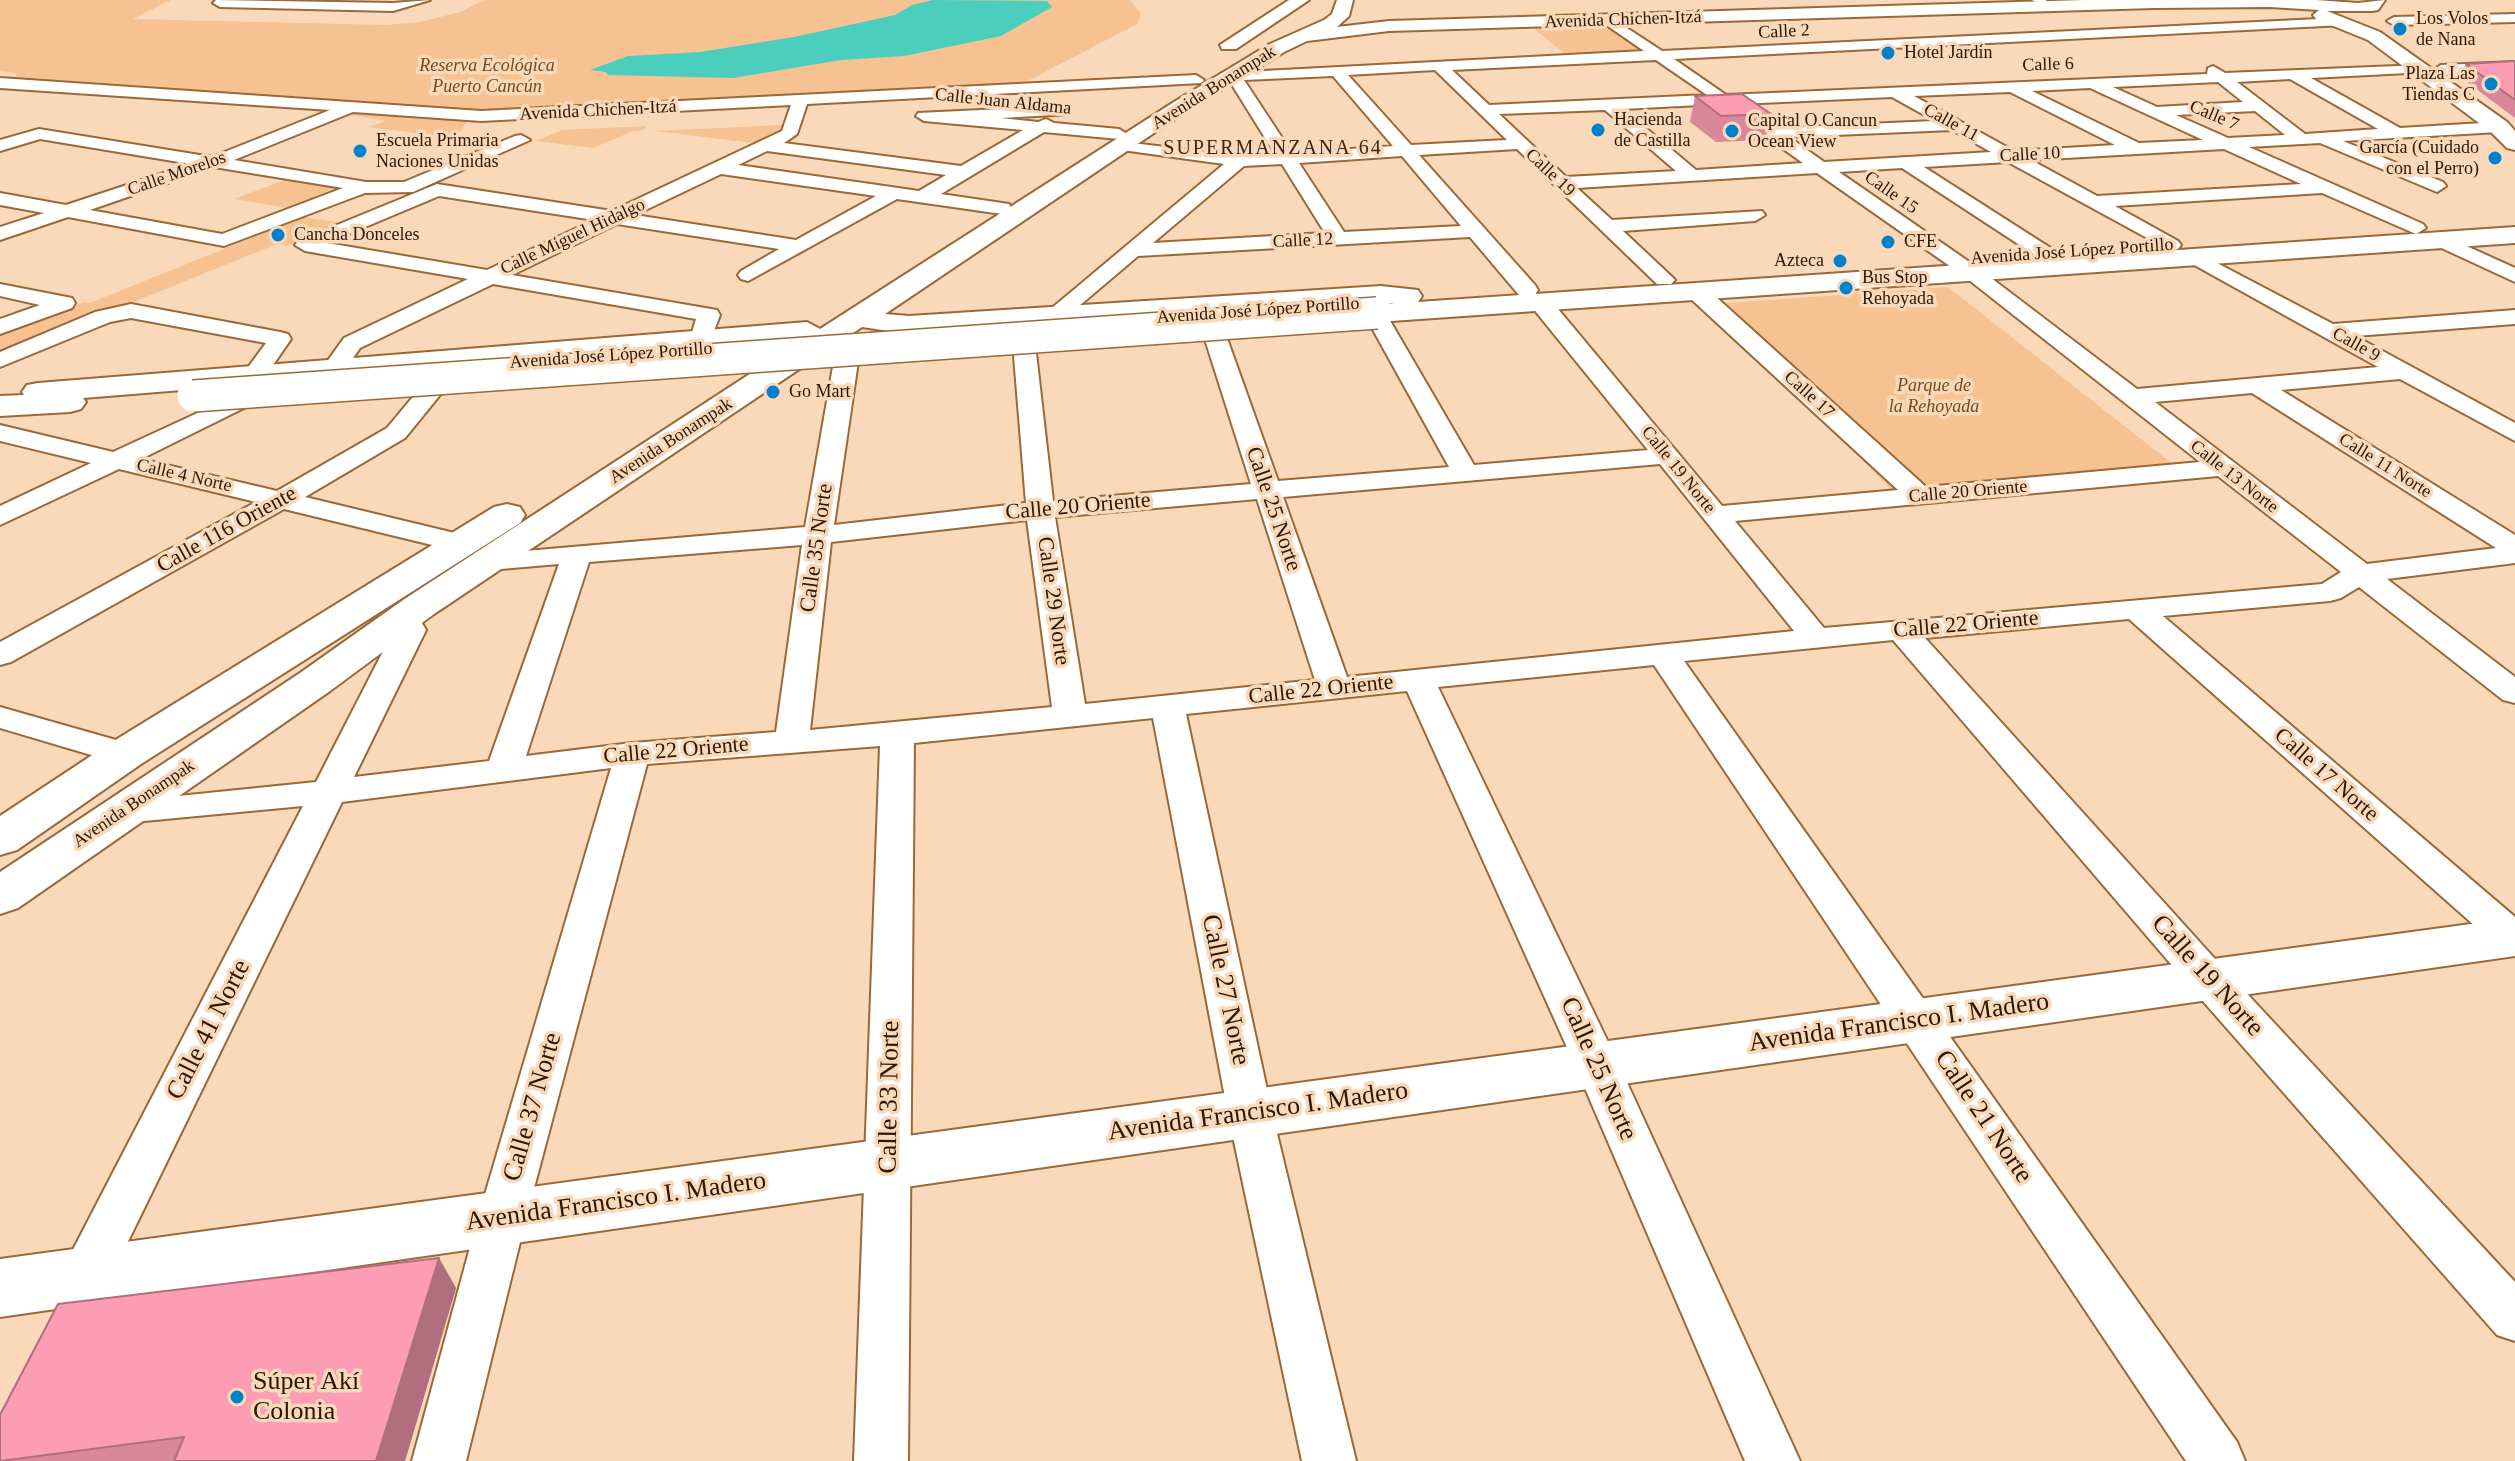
<!DOCTYPE html>
<html>
<head>
<meta charset="utf-8">
<style>
  body { margin:0 }
  canvas { display:block; background:#fad8ba }
</style>
</head>
<body>
<canvas width="2515" height="1461"></canvas>
<script>
const c = document.querySelector('canvas').getContext('2d');
c.lineJoin = 'round';
function fill(path, color) { c.fillStyle = color; c.fill(path, 'evenodd'); }
function stroke(path, color, width, dash) { c.strokeStyle = color; c.lineWidth = width; c.lineCap = dash ? 'butt' : 'round'; c.setLineDash(dash || []); c.stroke(path); }
function label(font, color, halo, rows, align = 'center') {
  c.font = font + ' Georgia,serif'; c.lineWidth = 7; c.setLineDash([]); c.textBaseline = 'middle'; c.strokeStyle = halo; c.fillStyle = color; for (const [text, x, y, turn = 0] of rows) {
    c.save(); c.translate(x, y); c.rotate((+turn || 0) * Math.PI / 180); c.textAlign = isNaN(turn) ? turn : align; if (halo) c.strokeText(text, 0, 0); c.fillText(text, 0, 0); c.restore();
  }
}
fill(new Path2D(`
  M0,0H171L133,19L385,25L420,22L460,12L485,0H1130L1141,13L1137,24L1016,87L494,111L19,80L15,73L0,71Z
  M1606,22L1647,54L1569,57L1528,24Z
  M350,112L469,118L456,138L369,127L386,121L345,114Z
  M784,125L780,134L761,144L655,131Z
  M647,126L644,130L633,131L593,148L536,141L562,130Z
  M290,178L349,187L294,209L234,199Z
  M303,217L343,223L287,246L277,244L0,356V335L84,302L90,303Z
  M1948,287L2179,469L1896,495L1715,304Z`), '#f7c291');
fill(new Path2D(`
  M933,0L1047,1L1052,7L1001,36L904,56L841,60L733,78L608,75L606,72L590,70L628,56L700,52L794,37L895,15L912,5Z`), '#4bcebe');
const minor = new Path2D(`
  M216,0L393,3L430,0L393,11L220,7L213,3Z
  M2032,0H2047L2040,4Z
  M2515,14V22L2394,25L2387,21L2394,17Z
  M1610,17L1662,51L2339,18L2344,19V25L1674,59L1726,95L2207,74L2208,68L2213,66L2225,73L2422,65L2429,69L2427,72L2311,78L2400,128L2499,122L2507,127L2499,132L2343,141L2443,182L2446,186L2437,192L2320,143L2249,147L2423,224L2426,228L2416,234L2322,193L2115,206L2178,241L2181,245L2178,249L2171,251L2008,162L1924,167L2052,249L2055,253L2052,257H2038L1902,168L1839,172L1978,268L2137,389L2378,367L2189,262L2186,258L2189,254L2196,252L2333,324L2515,310V324L2355,336L2515,423V441L2400,379L2281,390L2515,535V563L2387,579L2515,677V703L2503,700L2359,587L2341,598L2330,601L2163,616L2515,917V953L2501,949L2129,619L1925,638L2224,969L2515,1282V1341L2497,1335L2194,991L1893,640L1684,661L2237,1442L2245,1461H2186L1654,665L1438,687L1619,1065L1800,1461H1745L1575,1065L1407,691L1186,714L1272,1113L1356,1461H1302L1228,1113L1153,718L914,743L908,1461H854L880,746L647,764L526,1218L466,1461H412L478,1218L611,768L342,802L99,1301L81,1308L63,1301L56,1285L63,1269L303,806L123,823L110,819L105,811L110,803L316,782L394,630L389,618L393,611L404,609L415,611L426,630L354,777L489,761L559,564L489,570L479,567L474,561L479,555L805,527L835,355L839,350H855L859,355L834,525L1026,503L1013,344L1016,339H1032L1035,344L1053,501L1251,484L1202,330L1213,323L1224,330L1278,481L1449,467L1367,319L1378,312L1389,319L1474,465L1648,450L1532,307L1529,302L1532,297H1548L1722,506L1898,490L1690,298L1687,293L1698,287L1706,288L1926,487L2200,462L1964,276L1817,173L1577,188L1612,220L1762,211L1765,215L1755,221L1623,231L1671,276L1675,280L1671,284H1657L1517,149L1419,155L1535,285L1538,290L1535,295H1519L1470,237L1138,256L1059,323L1051,325L1040,318L1224,164L1122,150L1116,149L1113,145L1116,141L1239,156L1275,154L1229,80L1222,76L1225,73L1644,51L1605,24V18ZM1656,60L1707,95L1489,105L1452,70ZM1435,70L1507,140L1411,145L1348,75ZM1333,76L1393,146L1292,153L1244,80ZM2290,79L2378,129L2305,134L2237,82ZM2218,82L2243,102L2157,107L2113,87ZM2090,88L2203,140L2139,143L2032,91ZM2010,92L2115,145L2014,151L1914,96ZM1892,97L1935,121L1775,128L1739,104ZM1720,104L1803,163L1696,170L1623,109ZM1605,110L1676,171L1566,177L1499,114ZM2255,111L2285,135L2228,138L2176,115ZM1952,130L1991,152L1824,162L1789,137ZM2224,149L2301,184L2097,196L2031,160ZM1402,156L1461,226L1344,232L1299,163ZM1282,164L1325,233L1153,243L1244,166ZM2252,393L2496,548L2367,564L2155,402ZM1660,464L1794,631L1347,677L1283,497ZM2218,476L2341,572L2322,584L1824,628L1735,521ZM1257,499L1315,680L1085,704L1055,517ZM1027,520L1052,707L810,730L831,542ZM802,545L776,732L632,743L526,756L589,562Z
  M2515,62V70L2441,75L2433,70L2441,65Z
  M1196,75L1204,80L1201,83L807,104L797,134L784,143L961,166L1023,130L924,121L916,116L918,113L1065,106L1071,108V114L1001,118L1038,122L1046,119L1054,123L1119,129L1127,134L1119,139L1044,132L941,194L1009,204L1011,208L1009,212L1002,214L897,199L748,281L741,279L738,275L741,271L779,249L617,224L512,275L717,310L720,315L709,344H693L690,339L696,319L493,284L360,348L344,371H328L324,366L344,338L468,279L305,251L295,245L298,241L437,184L612,211L782,131L791,105L481,121L353,112L234,160L366,182H404L515,136L521,135L530,140L413,192L365,193L224,246L68,217L0,240V227L44,213L0,205V193L66,205L191,164L40,139L0,151V140L39,129L212,157L330,110L0,88V78L481,111ZM767,151L946,175L919,191L738,165ZM214,167L343,188L222,234L90,210ZM721,174L876,196L796,240L635,215ZM439,196L594,220L487,270L327,243Z
  M2440,234L2515,268V282L2433,244L2430,240Z
  M0,284L72,298L75,303L72,308L0,334V319L40,305L0,296Z
  M131,304L280,332L288,334L291,339L264,378H248L244,373L266,343L131,318L110,322L0,367V352L95,312Z
  M436,378L445,380L448,385L405,438L305,497L471,537L475,543L471,549L461,552L284,509L11,662L0,665V642L256,502L119,469L0,525V506L91,463L0,441V425L113,452L241,393L250,395L253,400L250,405L141,459L277,491L387,428L427,380Z
  M0,707L137,746L142,754L137,762L125,765L0,728Z`);
const major = new Path2D(`
  M1289,0H1309L1236,49H1222L1220,45Z
  M1337,0H1353L1349,16L1337,27L1389,21L2084,0H2316L2358,3L2385,0L2378,10L2372,11H2327L2380,32L2507,122L2515,131V150L2507,148L2491,132L2368,40L2316,19L2313,15L2319,10L2270,7L2154,8L1389,31L1307,41L1284,52L1188,110L885,314L909,316L1381,286L1418,290L1422,296L1418,302L2515,227V243L1377,322L1367,319L1363,313L1367,307L1394,303L909,334L862,327L434,614L330,691L18,908L0,914V872L300,673L406,598L802,340L83,398L86,402L81,409L70,412L0,416V396L24,395L22,392L27,385L38,383L807,322L820,329L1174,102L1270,44L1324,20L1332,14Z
  M507,504L520,507L525,515L520,523L141,764L17,850L0,855V816L109,744L494,507Z
  M2515,918V956L0,1317V1259Z`);
stroke(minor, '#9a6937', 4);
stroke(major, '#9a6937', 4);
fill(minor, '#fff');
fill(major, '#fff');
const majorBridge = new Path2D(`
  M193,396L1377,313`);
stroke(majorBridge, '#9a6937', 34, []);
stroke(majorBridge, '#fff', 31);
fill(new Path2D(`
  M2515,61V118L2460,77L2466,64Z
  M1695,96L1771,114L1766,140L1716,142L1690,122Z
  M439,1258L456,1288L405,1461H0Z`), '#d9879b');
fill(new Path2D(`
  M439,1258L456,1288L405,1461H376Z`), '#b06e7e');
const building = new Path2D(`
  M2515,61V100L2466,64Z
  M1742,94L1771,114L1721,116L1695,96Z
  M439,1258L376,1461H174L184,1437L0,1461V1415L58,1304Z`);
fill(building, '#fc9db4');
stroke(building, '#b06e7e', 2);
for (const [x, y, r, color] of [
  [2400,29,8,"#0082ca"],
  [1888,53,8,"#0082ca"],
  [2491,84,8,"#0082ca"],
  [1598,130,8,"#0082ca"],
  [1732,131,8,"#0082ca"],
  [360,151,8,"#0082ca"],
  [2495,158,8,"#0082ca"],
  [278,235,8,"#0082ca"],
  [1888,242,8,"#0082ca"],
  [1840,261,8,"#0082ca"],
  [1846,288,8,"#0082ca"],
  [773,392,8,"#0082ca"],
  [237,1397,8,"#0082ca"]
]) { const dot = new Path2D(); dot.arc(x, y, r, 0, 2 * Math.PI); c.fillStyle = color; c.fill(dot); stroke(dot, '#fad8ba', 3); }
label('18px', '#2b1703', '#fad8ba', [
  ["Los Volos",2416,19],
  ["de Nana",2416,40],
  ["Hotel Jardin",1904,53],
  ["Plaza Las",2475,74,"right"],
  ["Tiendas C",2475,95,"right"],
  ["Hacienda",1614,120],
  ["de Castilla",1614,141],
  ["Capital O Cancun",1748,121],
  ["Ocean View",1748,142],
  ["Escuela Primaria",376,141],
  ["Naciones Unidas",376,162],
  ["García (Cuidado",2479,148,"right"],
  ["con el Perro)",2479,169,"right"],
  ["Cancha Donceles",294,235],
  ["CFE",1904,242],
  ["Azteca",1824,261,"right"],
  ["Bus Stop",1862,278],
  ["Rehoyada",1862,299],
  ["Go Mart",789,392]
], 'left');
label('18px', '#2b1703', '#fad8ba', [
  ["Avenida Chichen-Itzá",1623,20,-2],
  ["Calle 2",1784,32,-3],
  ["Calle 6",2048,65,-2],
  ["Avenida Bonampak",1214,88,-32],
  ["Calle Juan Aldama",1003,102,6],
  ["Avenida Chichen-Itzá",598,111,-3],
  ["Calle 7",2214,116,23],
  ["Calle 11",1951,123,29],
  ["Calle 10",2030,155,-3],
  ["Calle 19",1550,173,43],
  ["Calle Morelos",177,174,-19],
  ["Calle 15",1891,193,35],
  ["Calle Miguel Hidalgo",573,237,-25],
  ["Calle 12",1303,241,-3],
  ["Avenida José López Portillo",2072,252,-4],
  ["Avenida José López Portillo",1258,311,-4],
  ["Calle 9",2356,345,29],
  ["Avenida José López Portillo",611,356,-4],
  ["Calle 17",1809,395,42],
  ["Avenida Bonampak",671,441,-33],
  ["Calle 11 Norte",2385,466,32],
  ["Calle 19 Norte",1678,470,51],
  ["Calle 4 Norte",184,476,13],
  ["Calle 13 Norte",2234,477,38],
  ["Calle 20 Oriente",1968,492,-5],
  ["Avenida Bonampak",134,804,-34]
]);
label('italic 18px', '#774a19', '#fad8ba', [
  ["Reserva Ecológica",487,66],
  ["Puerto Cancún",487,87],
  ["Parque de",1934,386],
  ["la Rehoyada",1934,407]
]);
c.letterSpacing = '2px';
label('20px', '#40270b', '#fad8ba', [
  ["SUPERMANZANA 64",1273,149]
]);
c.letterSpacing = '0px';
label('22px', '#2b1703', '#fad8ba', [
  ["Calle 20 Oriente",1078,507,-5],
  ["Calle 25 Norte",1273,509,71],
  ["Calle 116 Oriente",227,530,-29],
  ["Calle 35 Norte",817,548,-82],
  ["Calle 29 Norte",1053,601,82],
  ["Calle 22 Oriente",1966,625,-5],
  ["Calle 22 Oriente",1321,690,-6],
  ["Calle 22 Oriente",676,751,-5],
  ["Calle 17 Norte",2326,775,41]
]);
label('26px', '#2b1703', '#fad8ba', [
  ["Calle 19 Norte",2207,976,48],
  ["Calle 27 Norte",1225,990,78],
  ["Avenida Francisco I. Madero",1899,1023,-8],
  ["Calle 41 Norte",209,1030,-63],
  ["Calle 25 Norte",1598,1069,66],
  ["Calle 33 Norte",890,1097,-89],
  ["Calle 37 Norte",533,1107,-74],
  ["Avenida Francisco I. Madero",1258,1112,-8],
  ["Calle 21 Norte",1983,1117,56],
  ["Avenida Francisco I. Madero",616,1202,-8]
]);
label('26px', '#2b1703', '#fad8ba', [
  ["Súper Akí",253,1382],
  ["Colonia",253,1412]
], 'left');
</script>
</body>
</html>
